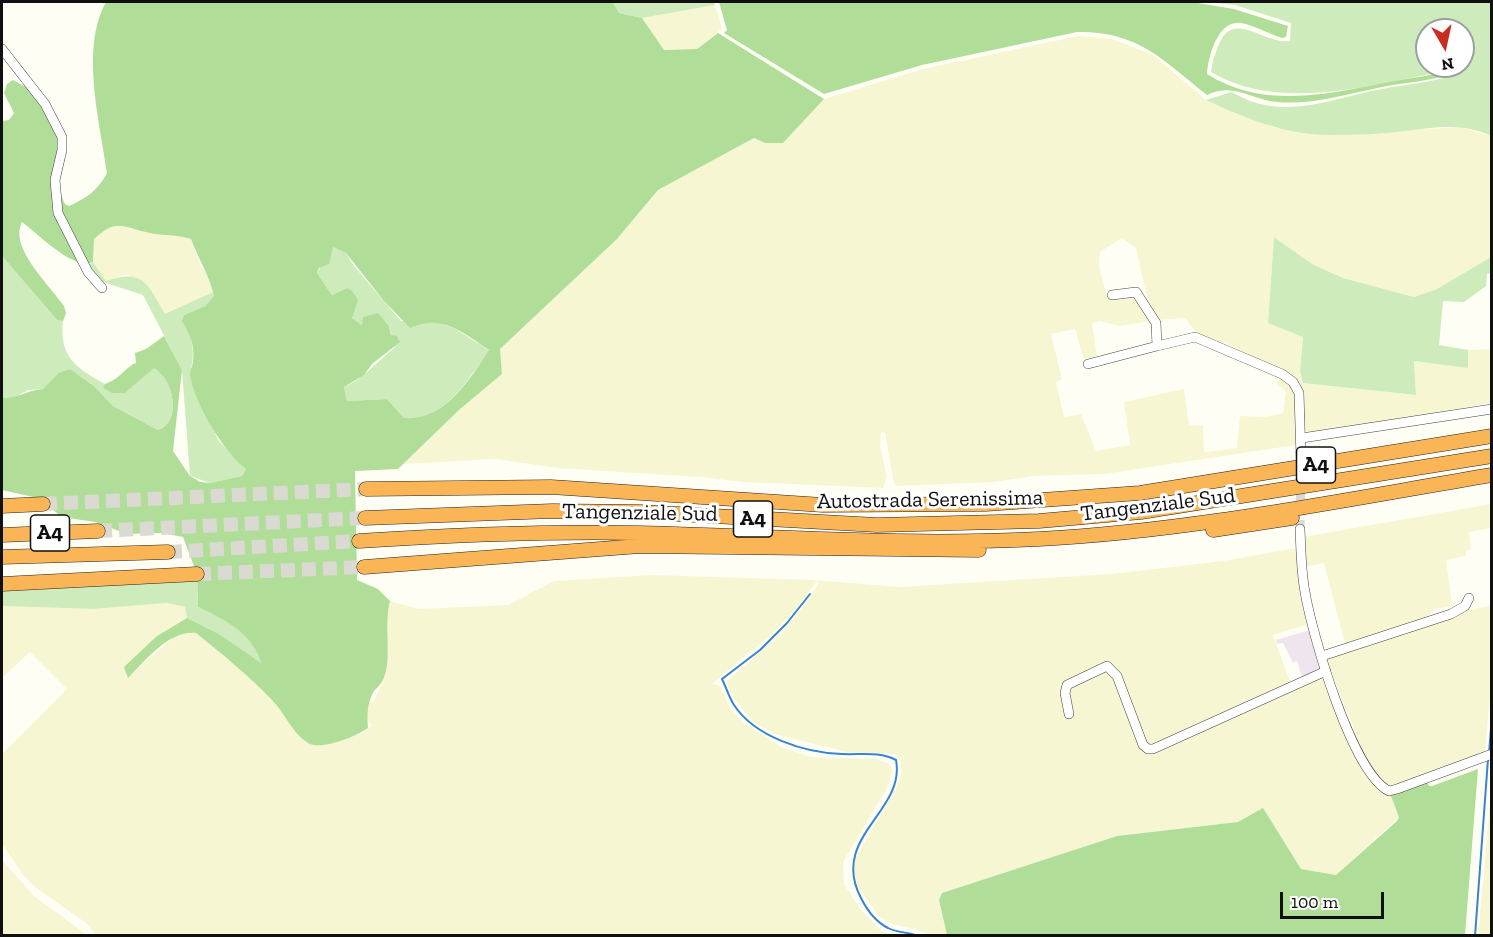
<!DOCTYPE html>
<html>
<head>
<meta charset="utf-8">
<style>
  body { margin:0 }
  #map { position:relative; width:1493px; height:937px; overflow:hidden; background:#fffef4; font-family:"Zilla Slab",serif }
  canvas { display:block }
  .frame { position:absolute; inset:0; border:3px solid #101010; pointer-events:none }
  .north { position:absolute; left:1415px; top:18px; width:60px; height:60px; box-sizing:border-box; background:#fff; border:2px solid #9f9f9f; border-radius:50%; rotate:171deg; font-size:16px; font-weight:700; line-height:24px; text-align:center; color:#101010 }
  .north::after { content:''; display:block; margin:auto; width:21px; height:27px; background:#c82d21; clip-path:polygon(50% 0,100% 100%,50% 72%,0 100%) }
  .scale { position:absolute; left:1280px; top:892px; width:104px; height:27px; box-sizing:border-box; border:3px solid #101010; border-top:0; padding-left:8px; font-size:18px; line-height:21px; white-space:nowrap; color:#101010; -webkit-text-stroke:4px #fff; paint-order:stroke }
</style>
</head>
<body>
<div id="map">
<canvas width="1493" height="937"></canvas>
<div class="frame"></div>
<div class="north">N</div>
<div class="scale">100 m</div>
</div>
<script>
const c = document.querySelector('canvas').getContext('2d');
c.lineJoin = 'round';
function fill(path, color) { c.fillStyle = color; c.fill(path, 'evenodd'); }
function stroke(path, color, width, dash) { c.strokeStyle = color; c.lineWidth = width; c.lineCap = dash ? 'butt' : 'round'; c.setLineDash(dash || []); c.stroke(path); }
function label(font, color, halo, rows, align = 'center') {
  c.font = font + ' "Zilla Slab",serif'; c.lineWidth = 6; c.setLineDash([]); c.textBaseline = 'middle'; c.strokeStyle = halo; c.fillStyle = color; for (const [text, x, y, turn = 0] of rows) {
    c.save(); c.translate(x, y); c.rotate((+turn || 0) * Math.PI / 180); c.textAlign = isNaN(turn) ? turn : align; if (halo) c.strokeText(text, 0, 0); c.fillText(text, 0, 0); c.restore();
  }
}
fill(new Path2D(`
  M1310,630L1324,670L1303,680L1297,661L1293,663L1283,643L1277,644L1276,640Z`), '#efe5ef');
fill(new Path2D(`
  M715,5L722,29L697,49L664,50L642,18Z
  M1078,36L1112,39L1153,55L1206,100L1275,128L1328,135L1460,127L1491,136V257L1437,289L1414,297L1343,278L1312,264L1274,237L1268,322L1303,337L1300,371L1303,383L1416,395L1414,361L1468,367V350L1491,349V403L1321,433L1308,432L1305,430L1300,388L1286,373L1227,344L1198,334L1185,318L1158,320L1146,293L1136,248L1122,238L1100,252L1099,266L1106,294L1112,297L1134,294L1152,321L1119,326L1099,321L1092,323L1097,356L1084,359L1075,329L1051,334L1062,379L1056,382L1064,417L1081,414L1096,451L1130,445L1124,402L1184,389L1189,425L1203,426L1204,452L1237,448L1240,416L1265,417L1283,413L1286,392L1277,383L1281,376L1292,383L1296,394V445L1104,474L1034,476L993,482L898,486L894,484L885,432L881,433L880,445L887,477L883,488L743,482L700,477L558,468L495,459L403,464L459,410L502,374L500,349L617,239L658,190L754,138L765,143H783L824,99L923,69Z
  M118,225L132,226L150,233L176,234L191,239L199,262L211,281L213,292L165,315L153,292L127,274L106,281L93,262L94,239L102,231Z
  M1491,504V528L1469,532L1471,549L1466,551V556L1446,560L1452,606L1435,609L1427,617L1345,644L1324,563L1305,567L1303,537Z
  M1290,549H1298L1308,624L1273,635L1291,684L1324,670L1354,745L1389,791L1399,817L1336,875L1301,869L1263,809L1238,822L1117,836L942,893L939,900L947,935H930L915,929L892,924L880,917L858,888L854,870L855,859L897,786L902,772L900,759L895,754L847,752L775,734L752,721L734,698L726,682L781,633L801,609L819,583L817,581L795,610L773,633L712,684L719,685L731,710L743,723L783,748L812,757L876,759L888,763L893,770L886,790L843,862L844,884L861,910L883,932L904,935H96L86,923L36,888L23,875L2,844V754L67,689L30,652L2,678V606L93,609L167,603L186,607L187,618L157,636L128,677L174,637L187,632L196,633L247,675L275,702L292,726L359,735L372,725L363,716L365,707L374,700L384,680L388,651L385,618L390,601L419,609L508,605L554,581L652,575L814,580L899,587L1112,574L1223,561Z
  M1491,606L1492,674L1485,751L1403,784L1389,786L1382,784L1361,747L1326,659L1456,611Z
  M1491,791V935H1478L1481,903Z
  M2,860L34,896L87,935H2Z`), '#f6f7d2');
fill(new Path2D(`
  M613,2H714L715,5L642,18L619,13Z
  M1206,2H1491V136C1463,123 1437,127 1406,131C1381,134 1354,135 1329,135C1285,135 1245,118 1206,100L1231,92C1240,96 1250,102 1260,104C1301,114 1343,96 1382,89C1407,84 1434,82 1458,74L1461,69C1383,80 1285,116 1211,72C1212,62 1215,54 1219,44C1234,9 1264,45 1290,41L1291,23L1235,5ZM1427,30H1463V66H1427Z
  M1274,237L1312,264L1343,278L1414,297L1437,289L1491,257V273L1487,274L1486,286L1464,302L1443,301L1439,345L1468,350V368L1414,361L1416,395L1303,383L1300,371L1303,337L1268,323Z
  M333,247L346,253L354,266L401,321H434L454,328L490,351C467,378 447,421 404,418L387,399L347,401L344,387C362,380 379,360 395,347L389,326L385,321L362,325L352,318L347,288L332,295L317,273Z
  M2,256L57,320L63,321C59,357 76,368 105,384L103,388L132,387L154,367C173,379 183,420 158,430L113,406L94,386L70,369L43,389L28,390L12,399L2,398Z
  M93,262L106,281C143,268 148,284 165,314L213,292L214,296L205,306L184,315C190,334 197,352 190,372L218,440L246,469L242,476L210,483L190,476L182,370L143,295L97,280L89,265Z
  M197,581L198,607C227,621 252,630 261,664L219,634L187,618L185,607L167,603L93,609L2,606V591Z`), '#ceecbb');
fill(new Path2D(`
  M106,2H613L619,13L642,18L664,50L697,49L718,33L824,99L783,143H765L754,138L658,190L617,239L500,349L502,374L459,410L398,469L355,471L357,580L378,589L390,601C383,626 393,659 383,680C381,684 377,688 374,691C367,703 367,715 368,728C357,736 321,751 308,743C292,733 285,713 272,700C249,676 222,654 196,633C169,630 146,660 128,678L124,667L157,636L187,618L219,634L261,663C252,632 225,620 198,607L197,574L183,537L162,533L127,534L95,522L62,517L38,498L2,490V398C16,399 28,390 43,389L59,373L70,369L94,386L113,406L158,430C183,421 173,378 154,368L125,393H112L103,388L105,384C122,378 125,367 136,363L135,353L146,349L164,336L182,370L173,451L190,476L200,482L210,483L242,476L246,469C224,453 193,401 190,374C190,369 193,365 193,361C195,346 190,334 182,321L184,315L205,306L214,296C210,276 198,259 191,239C176,234 164,236 150,233C123,228 118,217 94,239L93,262C75,272 37,233 22,222C9,248 49,284 64,306L66,313L63,321L57,320L2,256V121L9,120L14,113L4,93L7,84L13,80L33,91L60,138L54,180L65,204L69,206C87,198 98,190 107,173C100,122 80,48 106,2ZM333,247L346,253L384,301L410,328C442,313 463,333 489,350C470,379 445,421 404,418L387,399L347,401L344,387L364,375L372,364L400,342L397,336L391,335L389,326L378,313L363,317L362,325L352,318L358,300L352,291L347,288L332,295L317,273L319,268L329,264Z
  M719,2H1192L1234,9L1288,26L1286,37L1282,38C1269,34 1254,25 1241,23C1218,19 1208,57 1207,74C1274,116 1348,87 1419,77C1429,75 1448,71 1454,73C1430,82 1403,82 1377,88C1344,95 1311,105 1277,102C1249,99 1234,82 1207,95C1163,60 1138,31 1077,32L922,65L824,94L724,33L727,30Z
  M1478,769L1465,935H947L939,900L942,893L1117,836L1238,822L1263,808L1301,869L1336,875L1397,821L1399,817L1389,791L1425,778L1429,786H1432Z`), '#b0de99');
stroke(new Path2D(`
  M810,594L787,623L760,650L722,679C726,687 729,697 734,705C755,737 805,753 842,754C861,755 879,751 896,760C906,812 829,837 861,898C867,910 876,922 888,928C897,933 909,932 919,936
  M1489,753L1492,716
  M1475,936L1488,759`), '#3983d3', 2);
stroke(new Path2D(`
  M1300,529L1301,462`), '#dbdad2', 9, [9, 4.5]);
stroke(new Path2D(`
  M43,504L366,489
  M98,531L365,518
  M168,552L359,541
  M197,574L364,567`), '#dbdad2', 14, [14, 7]);
const minor = new Path2D(`
  M2,49L45,104L62,137V150L55,180L58,213L88,272L102,288
  M1112,295L1136,292L1156,323L1157,346L1195,337L1282,374L1293,382L1299,393L1301,458
  M1088,364L1157,346
  M1302,438L1492,409
  M1300,529C1301,550 1301,571 1305,592C1312,634 1352,773 1389,791L1397,789L1492,754
  M1322,656L1451,614L1465,606L1469,598
  M1069,714L1065,693L1067,685L1107,666L1117,676L1143,745L1148,749H1153L1326,671`);
const highway = new Path2D(`
  M366,489L551,487L823,505L986,504L1140,493L1492,436
  M2,506L43,504
  M365,518L552,511L641,512L877,525L1039,521L1141,512L1492,456
  M1213,530L1292,518
  M2,535L98,531
  M359,541C453,535 546,531 639,533C773,536 906,546 1039,539C1191,531 1342,500 1492,475
  M2,557L168,552
  M364,567L640,546L979,550
  M2,584L197,574`);
stroke(minor, '#434343', 10);
stroke(highway, '#212121', 15);
stroke(minor, '#fff', 9);
stroke(highway, '#fab557', 14);
for (const [x, y, w] of [
  [1316,465,39],
  [753,519,39],
  [50,533,39]
]) { const box = new Path2D(); box.roundRect(x - w / 2, y - 18, w, 36, 4.5); c.fillStyle = '#fff'; c.fill(box); stroke(box, '#101010', 1.5); }
label('bold 21px', '#101010', null, [
  ["A4",1316,465],
  ["A4",753,519],
  ["A4",50,533]
]);
label('22px', '#101010', '#fff', [
  ["Autostrada Serenissima",930,500,-1],
  ["Tangenziale Sud",1158,505,-7],
  ["Tangenziale Sud",640,513,1]
]);
</script>
</body>
</html>
